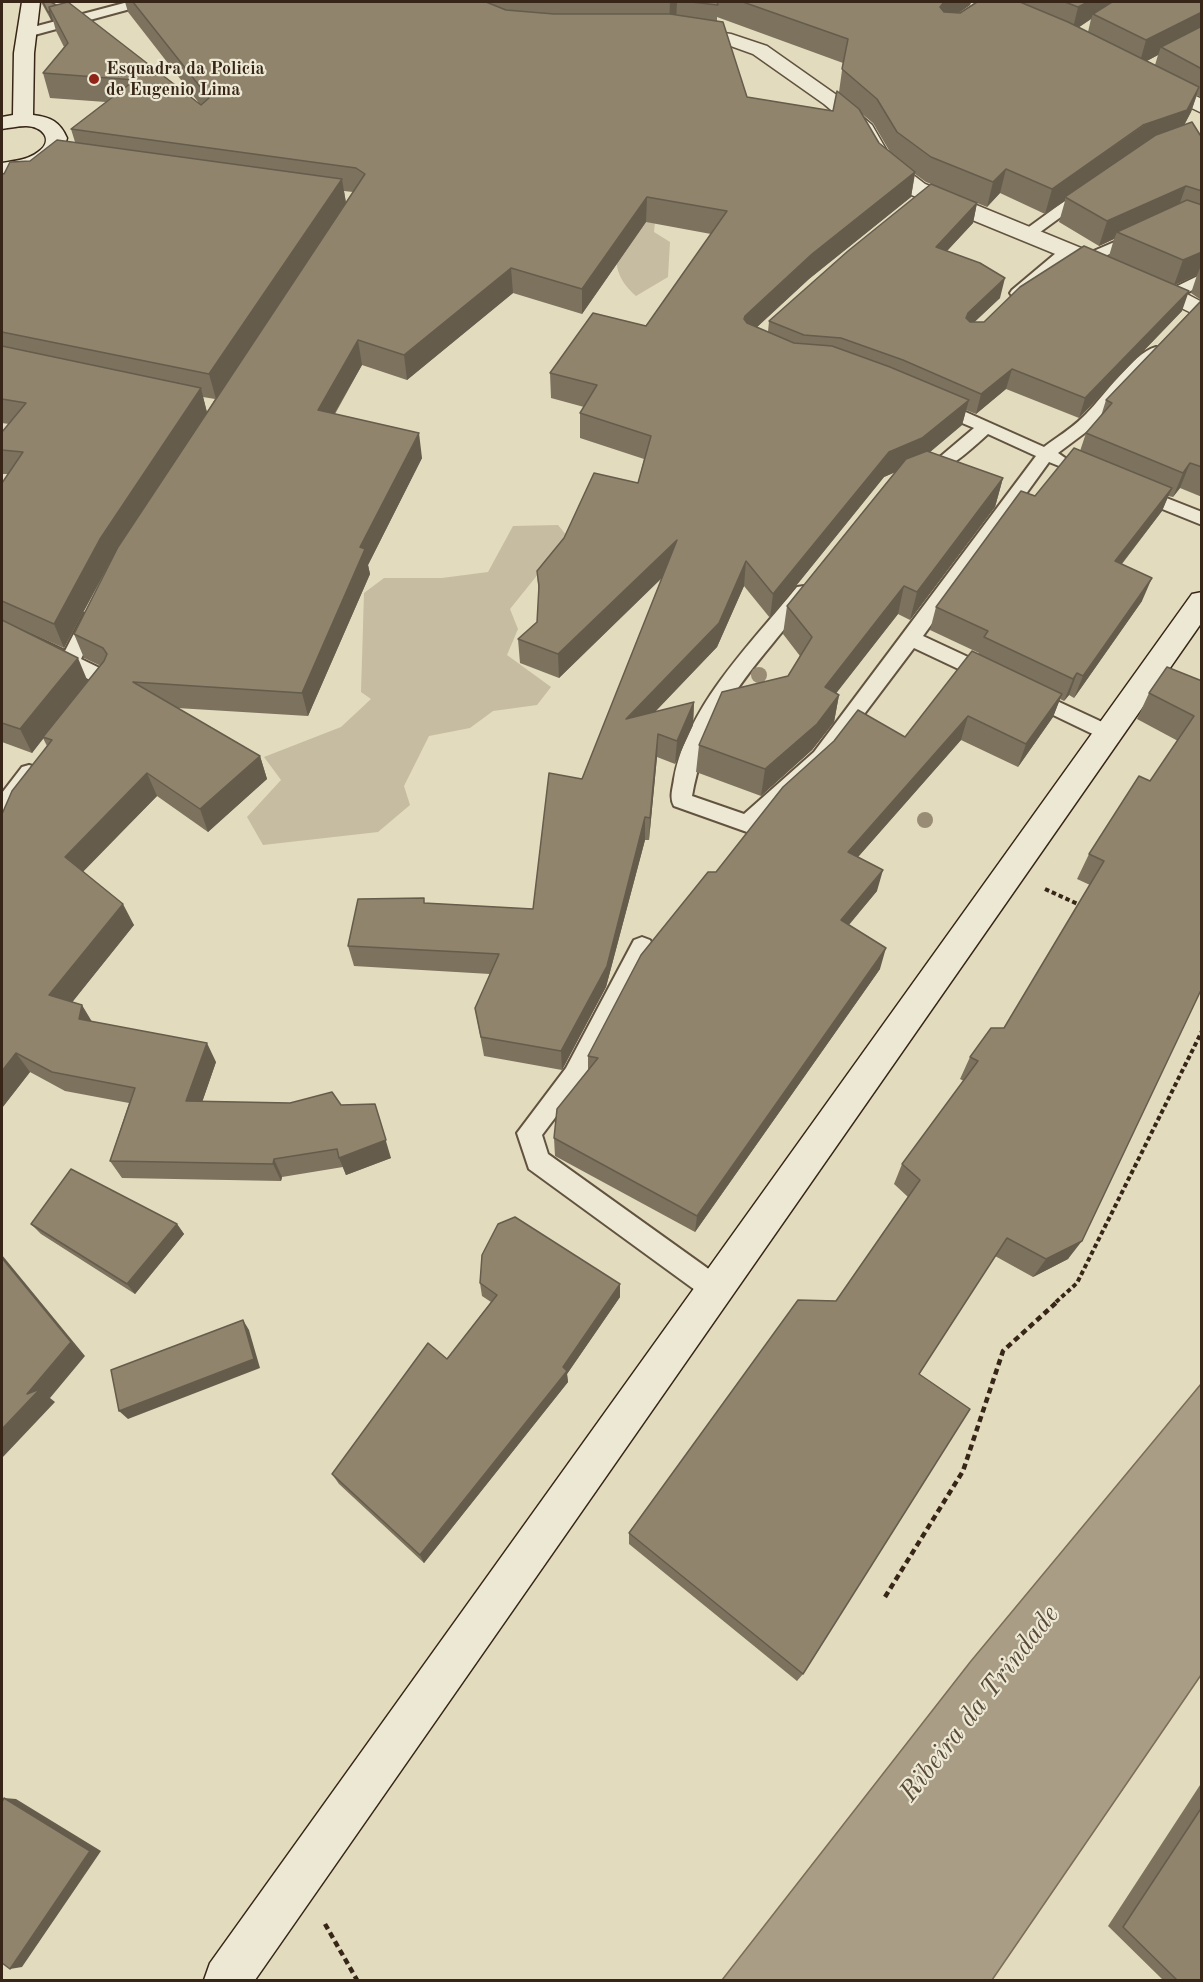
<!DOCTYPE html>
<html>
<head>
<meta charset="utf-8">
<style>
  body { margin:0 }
  #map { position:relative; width:1203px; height:1982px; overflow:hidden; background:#e3dbbd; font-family:"Old Standard TT",serif }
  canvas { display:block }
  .frame { position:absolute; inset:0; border:3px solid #372617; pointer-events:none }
</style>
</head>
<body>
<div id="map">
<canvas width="1203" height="1982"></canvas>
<div class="frame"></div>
</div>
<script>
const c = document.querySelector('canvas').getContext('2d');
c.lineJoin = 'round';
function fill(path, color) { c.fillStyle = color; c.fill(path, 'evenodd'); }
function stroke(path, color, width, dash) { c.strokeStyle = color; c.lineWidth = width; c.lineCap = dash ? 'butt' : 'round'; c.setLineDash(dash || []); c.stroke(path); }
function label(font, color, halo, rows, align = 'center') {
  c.font = font + ' "Old Standard TT",serif'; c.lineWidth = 4.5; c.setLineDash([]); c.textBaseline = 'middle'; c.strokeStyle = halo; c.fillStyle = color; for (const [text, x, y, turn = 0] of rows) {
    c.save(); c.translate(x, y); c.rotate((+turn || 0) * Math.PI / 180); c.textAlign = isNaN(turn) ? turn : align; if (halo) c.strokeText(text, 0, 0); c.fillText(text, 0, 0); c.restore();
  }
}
fill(new Path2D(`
  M656,211L654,232L670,242L668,277L636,296C616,278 616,267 615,240Z
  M558,525L572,542L543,568L510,609L518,629L507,655L551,687L537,705L493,711L470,728L429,736L404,786L410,805L378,832L263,845L247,817L281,780L264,757L341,727L371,699L361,692L364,593L384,578H442L488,572L513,526Z`), '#c6bca1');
const water = new Path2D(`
  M1201,1384V1675L992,1980H722L971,1661Z`);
fill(water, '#a99d85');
stroke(water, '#7b6d59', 1.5);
const lane = new Path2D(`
  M128,2H147L145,5L27,37L21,33L22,30Z
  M1086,188L1093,192L1091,195L1032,238H1022L1020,235L1022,232L1081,189Z
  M1140,231L1145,232L1147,235L1145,238L1092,262H1082L1079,259L1082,256Z
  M1067,246L1075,251L1072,254L1024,296H1012L1010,293L1012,290L1062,248Z
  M1202,274V285L1177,298H1165L1163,295L1165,292Z
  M1156,347L1162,349L1164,352L1162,355L1140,375L1094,426L1058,453L1068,460L1065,464L1059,466L1049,462L923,636L998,671L1001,676L998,681L991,683L984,681L914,648L828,762L754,830L747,832L674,806C669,797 673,788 674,779C688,704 751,644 797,587L804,586L811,587L813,592C802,610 786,626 773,643C733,691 703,733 692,796L744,814L814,752L1036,456L988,434C971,449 938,482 914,475L911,471L914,467L941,456L974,428L929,409L927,405L929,401H941L1044,447C1057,437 1071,429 1082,418C1101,401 1132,353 1156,347Z
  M1136,486L1202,512V525L1130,496L1127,492L1130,488Z
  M91,612L98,614L100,619L81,659L112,674L115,679C108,691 100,703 86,699L83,694L92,681L2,636V621L65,651L84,614Z
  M1029,688L1115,728L1118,733L1115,738L1108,740L1101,738L1022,700L1019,695L1022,690Z
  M29,765L36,767L39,773L36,779L9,813L2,815V793L22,767Z
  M642,937L650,940L653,946L650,952L582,1082L542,1135L548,1154L724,1280L728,1289L724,1298L715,1301L706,1298L529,1169L517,1133L566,1068L634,940Z`);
const street = new Path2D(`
  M684,27L731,34L767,46L838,96L872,125L891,158L925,184L1164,282L1202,302V318L1148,292L909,194L876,166L857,132L824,104L753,54L728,45L677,37L674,33L677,29Z
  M1153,76L1202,99V113L1146,86L1143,82L1146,78Z`);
const secondary = new Path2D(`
  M22,2H40L34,53L33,115C51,117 60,122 67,138C60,169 29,171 2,175V163C14,161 28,160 38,152C55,140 42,126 26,126C18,126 9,128 2,129V117L13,115L14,53Z
  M1202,592V622L255,1980H204L210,1963L1192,594Z`);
stroke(lane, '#625340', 4);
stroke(street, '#625340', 3);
stroke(secondary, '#372617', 3);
stroke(new Path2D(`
  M1045,889L1082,906
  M1056,1302L1077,1283L1202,1031`), '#372617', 4, [4.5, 3]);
stroke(new Path2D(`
  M885,1597L963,1471L1003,1351L1058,1301
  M325,1924L357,1980`), '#372617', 4.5, [6, 4]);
fill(lane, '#ede8d4');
fill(street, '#ede8d4');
fill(secondary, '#ede8d4');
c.fillStyle = '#988c75';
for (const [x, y] of [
  [759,675],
  [925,820]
]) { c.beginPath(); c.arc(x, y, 8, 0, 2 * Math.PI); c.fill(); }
fill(new Path2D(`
  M41,2H51L199,103L128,12L125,2H486L489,3V2H971L970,5L959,13H960L977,2H1202V98L1197,95L1191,112L1184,125L1202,138V497L1180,488L1173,497L1168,496L1162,511L1122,564L1142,601L1074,698L1069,695L1064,701L1060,699L1053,717L1018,767L961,740L858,857L877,891L849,925L880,969L695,1232L555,1156L554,1138L588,1070V1056L716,872L905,737L978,654L979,653L930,630L936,607L1035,496L1080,451L1086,433L1101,416L1106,400L1201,300L1191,293L1197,275L1175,285L1182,311L1079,418L1006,389L976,414L966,410L962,425L930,452L1003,478L995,507L910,620L898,614L836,693L839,695L834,722L812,750L761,796L696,772L699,745L788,676L800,656L783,634L787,606L895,472L884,477L770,618L744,586L717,647L655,712L694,702L693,725L675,764L657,757L649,840H645L606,987L562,1070L484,1056L475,1008L490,974L354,966L348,946L425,903L533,909L582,779L662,578L559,678L520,663L518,639L537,622L539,599L537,571L638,483L644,459L580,438V413L584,407L551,398L550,373L646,326L711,234L646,222L582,314L513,293L407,380L362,365L335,414L422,458L368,565L370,574L308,716L177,708L260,756L267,779L208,832L157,796L83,871L134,925L72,1002L91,1021L216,1062L202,1102L341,1105L391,1158L346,1175L343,1167L282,1177L281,1181L122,1178L110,1161L129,1103L65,1091L30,1072L2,1108V814L47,746L43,738L32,753L2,742V483L8,474H2V432L9,424L2,423V173L4,174L30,161L75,142L71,129L106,102L50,98L43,73L64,47L56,31L53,20H51ZM717,17L843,63L839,92L833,111L747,97L717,21ZM1091,19L1088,32L1079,27ZM1158,55L1155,65L1147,61ZM861,113L873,123L890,152L879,143ZM915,174L926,182L931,184L769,321L768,332L757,327L809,279L911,197ZM344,191L353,192L346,202ZM1000,193L1045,214L1065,201L1059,222L1099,246L1114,239L1109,256L984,322H974L1000,298L947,251L973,223L977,203L987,207ZM203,397L215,399L207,412ZM111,561L74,634L84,658L101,666L88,681L5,622L64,648Z
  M1202,681V988L1068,1259L1033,1277L995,1256L919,1374L803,1674L797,1681L629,1544V1533L836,1301L908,1197L894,1184L902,1164L964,1081L960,1079L970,1057L1004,1028L1090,885L1077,879L1089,854L1150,781L1178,741L1137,719L1149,693Z
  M31,1224H177L184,1234L135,1294L41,1234Z
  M480,1283L620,1297L567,1374L568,1382L424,1563L339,1484L332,1474L447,1359L491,1302L482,1296Z
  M1202,1782V1980H1163L1108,1926Z`), '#7c725e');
fill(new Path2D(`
  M670,2H677L676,24L669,26Z
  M944,2H971L970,5L939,26L940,7Z
  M1088,2H1120L1093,14L1091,19L1072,32L1078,7Z
  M50,11L53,20H51L48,12Z
  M1202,12V33L1161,47L1158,55L1139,65L1146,40Z
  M1199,87L1191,112L1179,135L1065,197V201L1045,214L1052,189Z
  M1006,169L1000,193L987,207L993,182Z
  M915,172L911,197L809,279L742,341L745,316L812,254Z
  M342,179L346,204L216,399L209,374Z
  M1186,186L1177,211L1117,232L1114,239L1099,246L1107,221Z
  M647,197L646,222L582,314V289Z
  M977,203L973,223L932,267L936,247Z
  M1202,252V269L1200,268L1197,275L1174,285L1183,260Z
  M511,268L513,293L407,380L404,355Z
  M1005,278L1000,298L963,333L968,313Z
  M1189,291L1182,311L1079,418L1085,398Z
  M358,340L362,365L322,435L318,410Z
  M1012,369L1006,389L976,414L981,394Z
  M201,388L207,413L109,564L64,648L54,624L100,539Z
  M969,400L962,425L917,463L884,477L770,618L773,594L889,452Z
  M419,433L422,458L368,565L370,574L308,716L302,693L360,547Z
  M1190,463L1180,488L1173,497L1183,473Z
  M1003,478L995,507L910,620L917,592Z
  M1172,488L1162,511L1106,584L1115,561Z
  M677,540L675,565L559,678L558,654Z
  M746,561L744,586L717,647L626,742V719Z
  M1152,578L1142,601L1074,698L1083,676Z
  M904,586L898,614L820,714L825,687Z
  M78,658L88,682L32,753L20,729Z
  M1077,673L1069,695L1064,701L1073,679Z
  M1062,694L1053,717L1018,767L1026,744Z
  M839,695L834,722L812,750L761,796L765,769Z
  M694,702L693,725L675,764L677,741Z
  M968,716L961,740L843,874L848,852Z
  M658,734L657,757L649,840L650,818Z
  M260,756L267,779L208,832L200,809Z
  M147,773L157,796L77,878L65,857Z
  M645,817V840L606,987L562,1070L561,1051Z
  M883,870L877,891L835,941L841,920Z
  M123,904L134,925L62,1015L49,995Z
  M886,948L880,969L695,1232L697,1216Z
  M82,1005L94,1025L79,1019Z
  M207,1043L216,1062L196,1120L186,1101Z
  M16,1053L30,1072L2,1108V1071Z
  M375,1104L391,1158L346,1175L339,1158Z
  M274,1159L282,1177L281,1181L273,1164Z
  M177,1224L184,1234L135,1294L127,1284Z
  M1082,1241L1068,1259L1033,1277L1046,1259Z
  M2,1255L85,1356L50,1398L55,1402L2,1458V1429L27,1394Z
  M620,1284V1297L567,1374L568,1382L424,1563L420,1555L563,1367Z
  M243,1320L249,1330L260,1368L128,1419L119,1411Z
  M4,1798L16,1799L101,1851L22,1967L10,1969Z`), '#655c4c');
const building = new Path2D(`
  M43,2H51L56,5L49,7L50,11L48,12Z
  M68,2L201,105L209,98L133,2H486L506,10L554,14H670L723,22L747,97L833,111L837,91L859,109L879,143L915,172L812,254L745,316L744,319L747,323L794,343L832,346L890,367L969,400L922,438L889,452L773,594L746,561L719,623L626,719L694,702L677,741L658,734L650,818L645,817L607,966L561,1051L481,1037L475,1008L499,954L348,946L358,899L424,898V903L533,909L549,773L582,779L677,540L558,654L518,639L537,622L539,586L537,571L564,538L594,473L638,483L651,436L580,413L597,385L550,373L593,313L646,326L727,211L647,197L582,289L511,268L404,355L358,340L318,410L419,433L360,547L365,549L302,693L133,682L260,756L200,809L147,773L65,857L123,904L49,995L82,1005L79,1019L207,1043L186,1101L290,1103L332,1092L341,1105L375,1104L386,1140L339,1158L337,1149L274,1159L273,1164L110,1161L135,1088L52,1072L16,1053L2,1071V814L12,791L52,740L43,737L104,661L107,654L103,648L74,634L118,547L365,174L356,168L71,129L135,80L43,73L68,43L49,7Z
  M691,2H717L718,5Z
  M743,2H944L940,7L944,12L960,13L977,2H1020L1068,22L1199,87L1187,110L1143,125L1052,189L1006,169L993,182L931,157L897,132L877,99L842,69L848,39Z
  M1065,2H1088L1078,7Z
  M1112,2H1202V12L1146,40L1093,14Z
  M1202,26V69L1161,47Z
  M1192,122L1202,138V191L1186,186L1107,221L1065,197L1156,135Z
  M57,140L342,179L209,374L2,332V173L4,174L10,162L30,161Z
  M931,184L977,203L936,247L980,263L1005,278L968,313L966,318L970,322H984L1020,287L1084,246L1189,291L1085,398L1012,369L981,394L903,360L841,338L804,335L769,321L848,251Z
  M1187,200L1202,205V252L1183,260L1117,232Z
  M1202,300V467L1190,463L1183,473L1086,433L1112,403L1106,400Z
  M2,346L201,388L100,539L54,624L2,601V483L23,452L2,450V432L26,403L2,399Z
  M1074,448L1172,488L1115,561L1152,578L1083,676L1077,673L1073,679L984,637L988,631L936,607L1021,491L1035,496Z
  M927,451L1003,478L917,592L904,586L825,687L839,695L817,724L765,769L699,745L722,692L788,676L812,637L787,606L906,459Z
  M2,620L78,658L20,729L2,723Z
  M972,651L1062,694L1026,744L968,716L848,852L883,870L841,920L886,948L697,1216L554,1138L557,1109L598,1058L588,1056L641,955L708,872H716L783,787L834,741L858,710L905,737Z
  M1167,667L1202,681V988L1082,1241L1046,1259L1007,1238L919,1374L970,1409L803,1674L629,1533L798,1300L836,1301L920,1180L902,1164L978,1061L970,1057L991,1028H1004L1104,861L1089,854L1139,776L1150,781L1194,716L1149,693Z
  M71,1169L177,1224L127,1284L31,1224Z
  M515,1217L620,1284L563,1367L567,1371L420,1555L332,1474L428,1343L447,1359L497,1295L480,1283L482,1255L498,1224Z
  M2,1258L71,1342L27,1394L40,1389L2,1429Z
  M243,1320L254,1359L119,1411L111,1370Z
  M4,1798L90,1851L10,1969L2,1963V1802Z
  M1202,1807V1980H1177L1123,1927Z`);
fill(building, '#90846d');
stroke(building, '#655c4c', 1.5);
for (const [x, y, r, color] of [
  [94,79,6,"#8f2418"]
]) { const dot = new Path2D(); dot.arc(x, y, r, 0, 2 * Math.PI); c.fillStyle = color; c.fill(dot); stroke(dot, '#ede8d4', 2); }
label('bold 18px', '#372617', '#ede8d4', [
  ["Esquadra da Policia",106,69],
  ["de Eugenio Lima",106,90]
], 'left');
label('italic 27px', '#594a38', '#ede8d4', [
  ["Ribeira da Trindade",980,1704,-52]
]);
</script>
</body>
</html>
